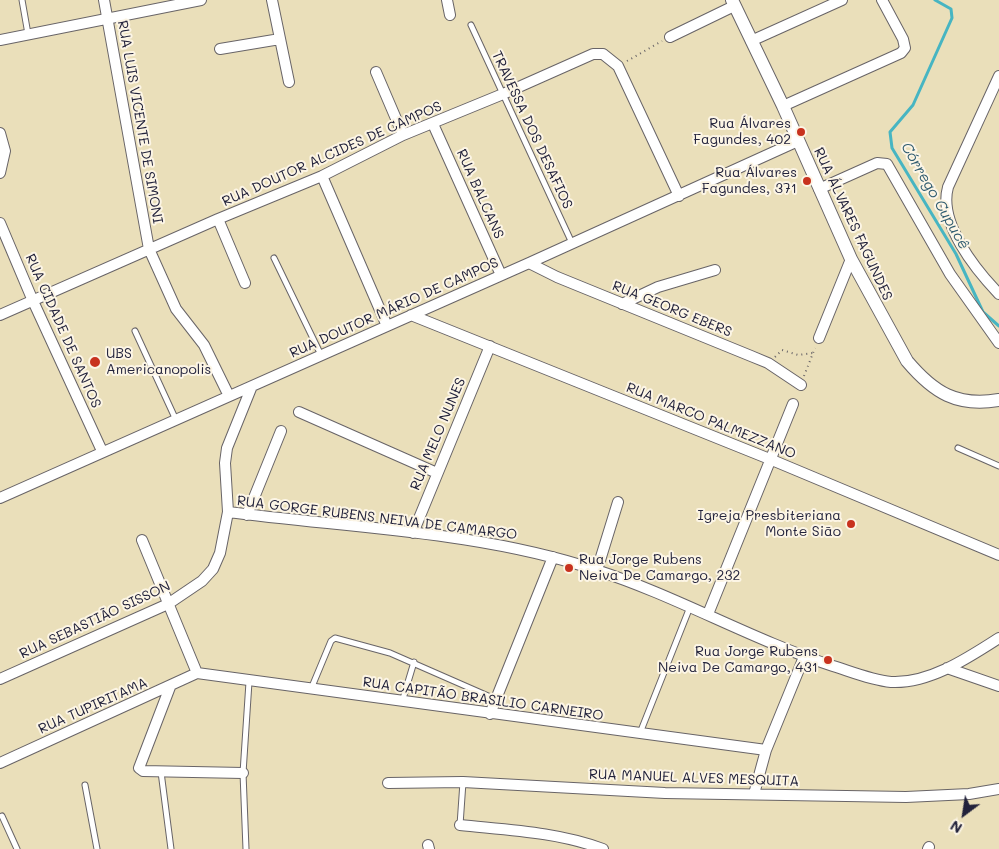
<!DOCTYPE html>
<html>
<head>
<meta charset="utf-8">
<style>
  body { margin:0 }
  #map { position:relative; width:999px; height:849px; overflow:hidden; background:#eadfba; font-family:Mali,sans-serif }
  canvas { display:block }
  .north { position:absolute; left:939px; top:789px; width:50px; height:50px; -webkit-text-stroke:4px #fcf5e5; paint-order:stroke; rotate:211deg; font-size:14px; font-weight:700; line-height:20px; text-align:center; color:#22223b }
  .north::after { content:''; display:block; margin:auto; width:18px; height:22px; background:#22223b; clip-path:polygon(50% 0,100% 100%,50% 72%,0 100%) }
</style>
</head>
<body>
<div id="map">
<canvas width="999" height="849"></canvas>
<div class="north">N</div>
</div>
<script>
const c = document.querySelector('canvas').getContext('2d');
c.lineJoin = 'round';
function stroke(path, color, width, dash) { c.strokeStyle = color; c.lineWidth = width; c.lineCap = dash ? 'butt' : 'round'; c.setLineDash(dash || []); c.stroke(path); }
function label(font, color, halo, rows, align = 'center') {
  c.font = font + ' Mali,sans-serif'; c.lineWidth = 4; c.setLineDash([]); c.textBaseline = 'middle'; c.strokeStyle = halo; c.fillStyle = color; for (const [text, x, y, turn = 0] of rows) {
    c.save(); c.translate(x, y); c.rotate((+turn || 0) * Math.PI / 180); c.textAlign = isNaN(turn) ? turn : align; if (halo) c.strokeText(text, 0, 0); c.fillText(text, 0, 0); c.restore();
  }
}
stroke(new Path2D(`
  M935,0L951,9L952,18L913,105L890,132L892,148L956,254L983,312L999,326`), '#47b5c2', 3);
const service = new Path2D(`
  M22,0L28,34
  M471,25L572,243
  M274,258L321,355
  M135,331L176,420
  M958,448L999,466
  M311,689L331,641L335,638L390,653L495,699
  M402,702L414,662
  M640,733L690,607
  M161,772L171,849
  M85,785L97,849
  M2,816L17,849
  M460,825L463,782
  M246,849L243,773L249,682`);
const minor = new Path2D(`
  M104,0L149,249L176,309L204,345L229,396
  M272,0L289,82
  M447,0L450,15
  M670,37L734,6
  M0,40L201,0
  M751,41L842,0
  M220,49L280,39
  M376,72L403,135
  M999,76L948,187C938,223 975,269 999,294
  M783,106L901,53L905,48L903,39L882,0
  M433,124L501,275
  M0,133L5,151L0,173
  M322,176L387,326
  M819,189L877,163L887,164L950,274L999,343
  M218,219L245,283
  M0,223L33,301L102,451
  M529,263L557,277L751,356L768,363L801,385
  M622,304L658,287L715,270
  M0,315L218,219L322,176L403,135L503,94L593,54H603L618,66L679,196
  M411,315L772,460L999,555
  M819,338L851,259
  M299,412L437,473
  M0,498L529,263L798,141
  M228,512C350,528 479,531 596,570C677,596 752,640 833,666C852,672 871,680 891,682C929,684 968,658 999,638
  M247,515L281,431
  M413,533L490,346
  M142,540L197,673
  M597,570L618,502
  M708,614L793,404
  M947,668L999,686
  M197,673L766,750
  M0,679L168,604L202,581L213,569L220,553L228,512L225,463L227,448L252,386
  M170,687L139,768L143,771L243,773
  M490,714L553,557
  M0,763L197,673
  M388,783L463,782L665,793L906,797L969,794L999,789
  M754,794L766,750L804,657
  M460,825C507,830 558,832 603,849
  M428,845L429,849
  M928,849L929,847`);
const tertiary = new Path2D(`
  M732,0L783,106L851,259L907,361C934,393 957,407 999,400`);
stroke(service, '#686467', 7);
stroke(minor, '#686467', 12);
stroke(tertiary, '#686467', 14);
stroke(new Path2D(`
  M627,61L662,41
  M775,357L782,350L798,355L813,353
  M804,376L815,348`), '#686467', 2, [1, 4]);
stroke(service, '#fff', 5);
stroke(minor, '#fff', 10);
stroke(tertiary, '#fff', 12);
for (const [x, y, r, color] of [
  [801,132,5,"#c8321e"],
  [807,181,5,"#c8321e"],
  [95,362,6,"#c8321e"],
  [851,524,5,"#c8321e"],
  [569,568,5,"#c8321e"],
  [828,660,5,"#c8321e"]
]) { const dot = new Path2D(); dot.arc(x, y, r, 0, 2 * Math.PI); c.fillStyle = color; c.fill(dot); stroke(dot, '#fcf5e5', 2); }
label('14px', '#22223b', '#fcf5e5', [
  ["RUA LUIS VICENTE DE SIMONI",140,122,80],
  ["TRAVESSA DOS DESAFIOS",532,130,65],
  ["RUA DOUTOR ALCIDES DE CAMPOS",332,154,-24],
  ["RUA BALCANS",480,194,66],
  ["RUA ÁLVARES FAGUNDES",853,224,65],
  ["RUA DOUTOR MÁRIO DE CAMPOS",394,308,-24],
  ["RUA GEORG EBERS",672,309,22],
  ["RUA CIDADE DE SANTOS",63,331,66],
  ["RUA MARCO PALMEZZANO",711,421,22],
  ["RUA MELO NUNES",438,434,-67],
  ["RUA GORGE RUBENS NEIVA DE CAMARGO",377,518,7],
  ["RUA SEBASTIÃO SISSON",95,620,-25],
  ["RUA CAPITÃO BRASILIO CARNEIRO",483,699,8],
  ["RUA TUPIRITAMA",93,706,-24],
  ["RUA MANUEL ALVES MESQUITA",694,778,2]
]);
label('14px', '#22223b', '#fcf5e5', [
  ["Rua Álvares",791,124],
  ["Fagundes, 402",791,140],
  ["Rua Álvares",797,173],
  ["Fagundes, 371",797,189],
  ["UBS",106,354,"left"],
  ["Americanopolis",106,370,"left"],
  ["Igreja Presbiteriana",841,516],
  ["Monte Sião",841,532],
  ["Rua Jorge Rubens",579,560,"left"],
  ["Neiva De Camargo, 232",579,576,"left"],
  ["Rua Jorge Rubens",818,652],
  ["Neiva De Camargo, 431",818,668]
], 'right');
label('italic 15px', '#315d71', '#fcf5e5', [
  ["Córrego Cupucê",935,196,60]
]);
</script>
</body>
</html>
